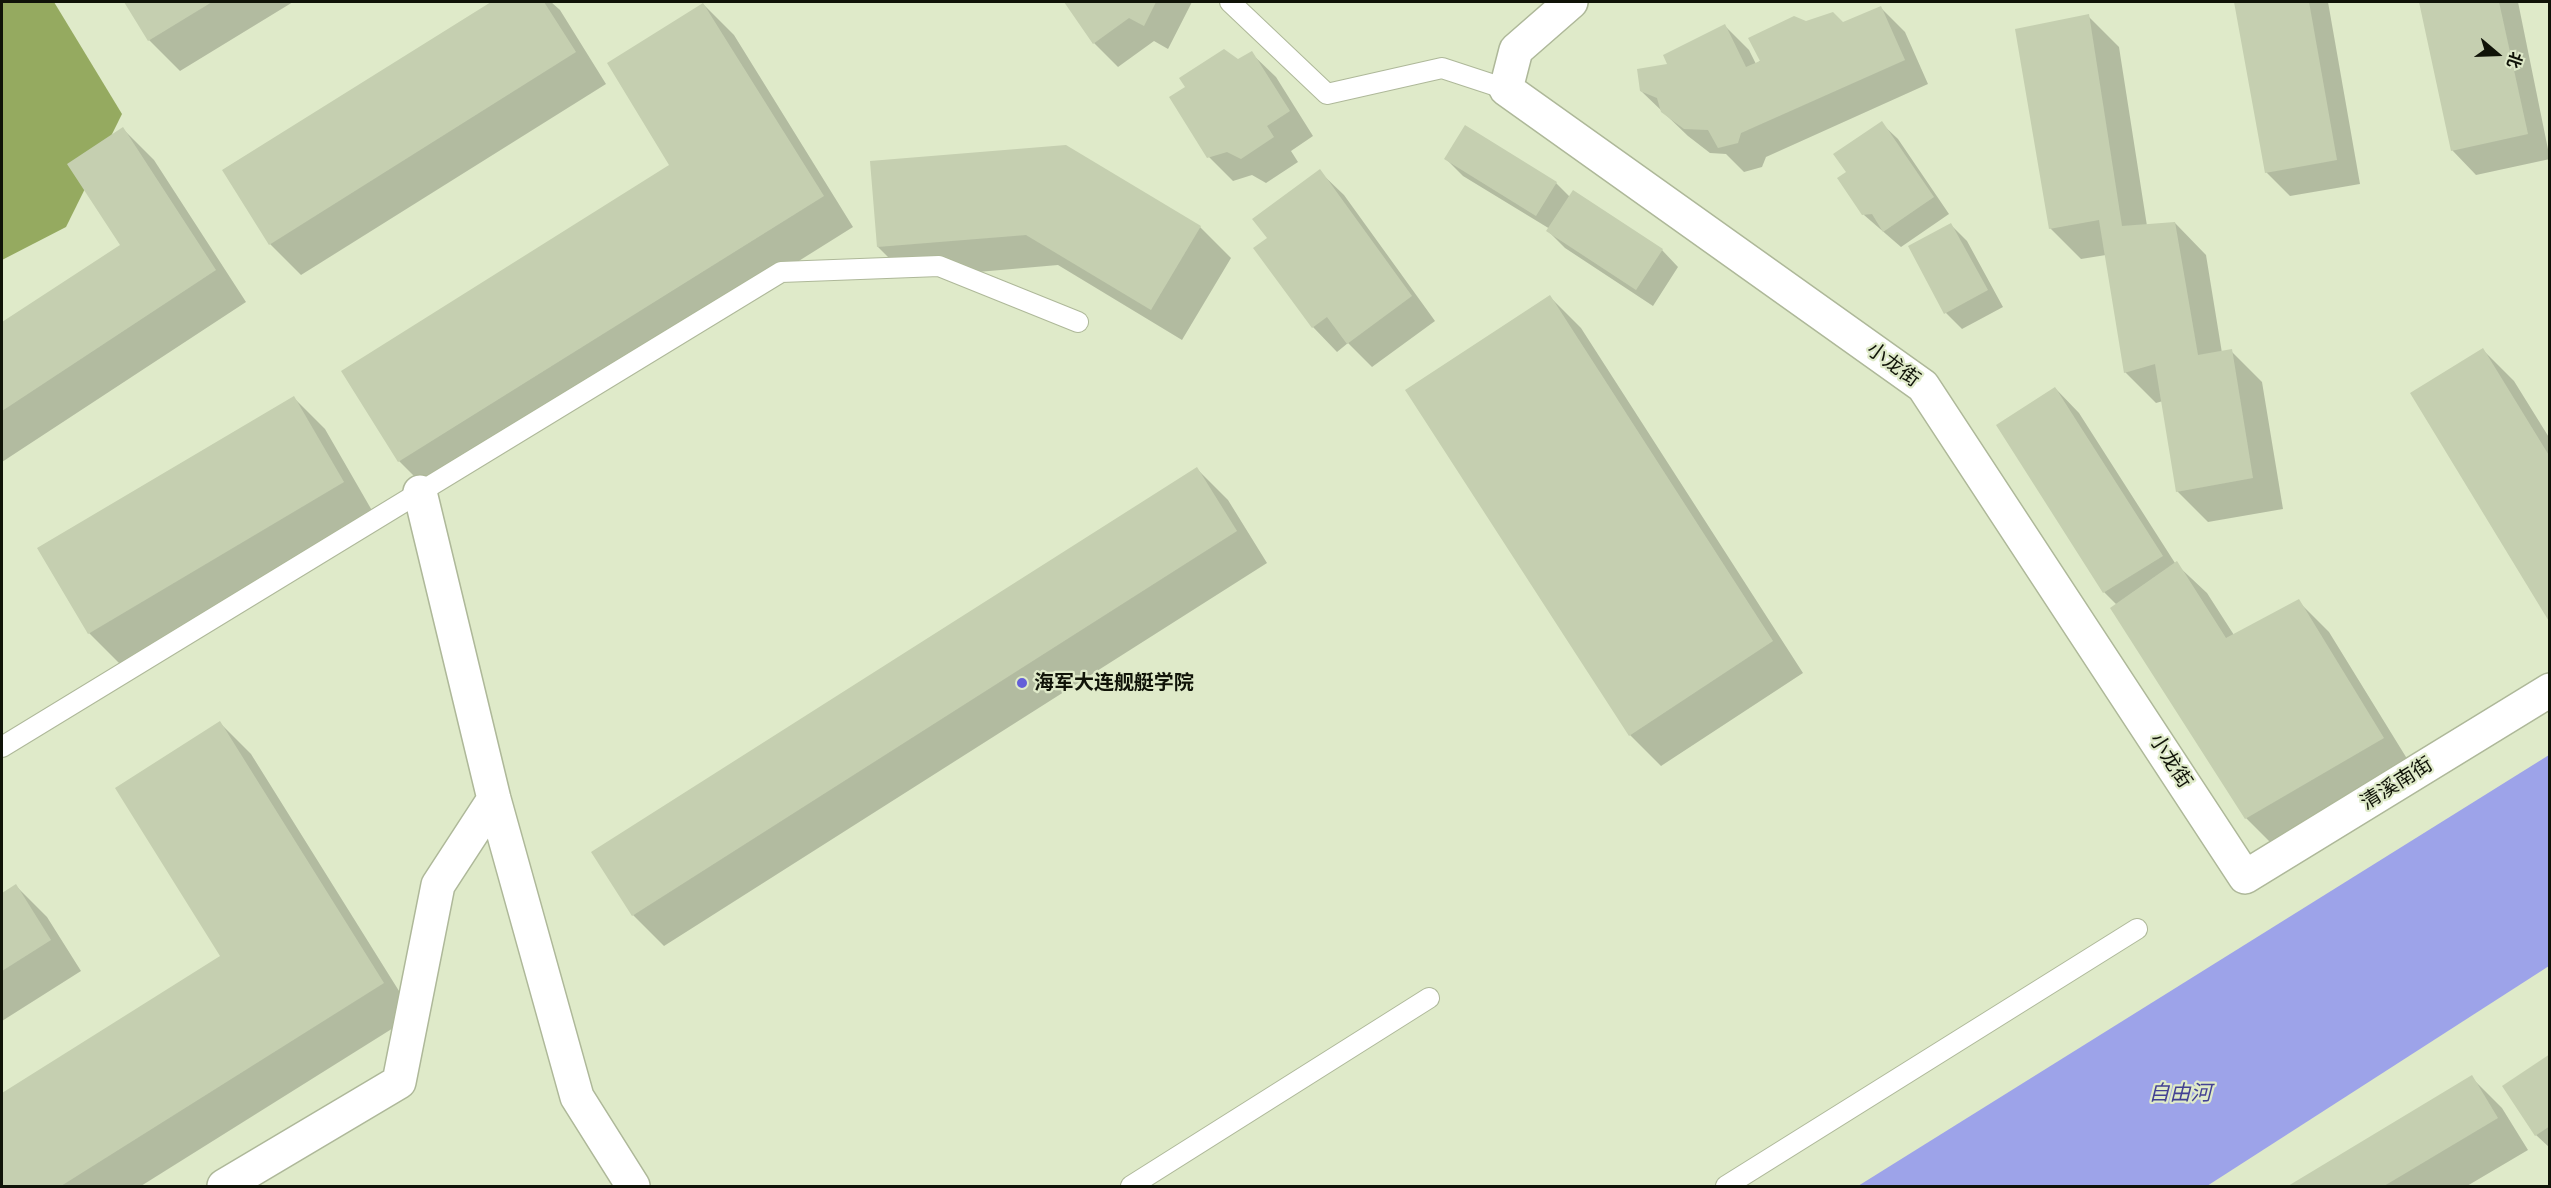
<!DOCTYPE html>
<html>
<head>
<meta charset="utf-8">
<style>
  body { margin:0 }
  #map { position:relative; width:2551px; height:1188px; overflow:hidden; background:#dfeac9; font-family:Karla,"Noto Sans SC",sans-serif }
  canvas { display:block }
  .frame { position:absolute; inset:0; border:3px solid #101308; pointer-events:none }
  .north { position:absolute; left:2467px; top:24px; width:60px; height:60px; -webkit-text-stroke:4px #dfeac9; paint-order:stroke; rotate:109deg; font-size:16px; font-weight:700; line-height:24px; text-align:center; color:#101308 }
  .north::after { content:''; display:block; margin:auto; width:21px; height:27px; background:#101308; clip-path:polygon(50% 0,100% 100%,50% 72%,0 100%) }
</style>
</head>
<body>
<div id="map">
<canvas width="2551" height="1188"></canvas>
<div class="frame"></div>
<div class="north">北</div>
</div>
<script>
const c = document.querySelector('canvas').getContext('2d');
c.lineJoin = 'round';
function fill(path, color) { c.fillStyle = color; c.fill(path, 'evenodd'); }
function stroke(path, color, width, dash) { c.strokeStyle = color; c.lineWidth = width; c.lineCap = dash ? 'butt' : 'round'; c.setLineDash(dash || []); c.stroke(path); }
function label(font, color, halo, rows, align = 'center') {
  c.font = font + ' Karla,"Noto Sans SC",sans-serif'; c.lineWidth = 4.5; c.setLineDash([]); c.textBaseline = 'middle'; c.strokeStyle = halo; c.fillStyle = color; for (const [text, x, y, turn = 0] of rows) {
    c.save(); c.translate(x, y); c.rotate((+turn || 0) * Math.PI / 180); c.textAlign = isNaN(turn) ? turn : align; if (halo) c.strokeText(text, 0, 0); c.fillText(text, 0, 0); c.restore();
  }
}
fill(new Path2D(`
  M2,2H54L122,114L66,227L2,260Z`), '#95aa60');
fill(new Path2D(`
  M2549,755V966L2207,1186H1858Z`), '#9da3e9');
fill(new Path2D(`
  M125,2H293L180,71L149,40Z
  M494,2H551L560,10L606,84L301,275L270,244L224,170Z
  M1066,2H1192L1168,49L1154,41L1118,67L1094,43Z
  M2236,2H2328L2360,184L2290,196L2266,172Z
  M2421,2H2518L2550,159L2476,175L2452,150Z
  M703,4L734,35L853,227L430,492L399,461L343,371L671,165Z
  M1880,7L1905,32L1928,84L1766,157L1762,167L1744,172L1726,154L1710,153L1688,136L1641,91L1669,65L1725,26L1749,50L1756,64L1806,23L1843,24Z
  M2088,16L2119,47L2147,226L2175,223L2206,255L2222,353L2231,351L2262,382L2283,509L2208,522L2177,491L2163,401L2156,403L2125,372L2106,255L2081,259L2050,228Z
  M1251,53L1276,77L1313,136L1291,151L1298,162L1266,183L1252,175L1233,181L1209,157L1187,88Z
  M1881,123L1898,139L1949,214L1901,247L1864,215Z
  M1466,127L1556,183L1570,197L1662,250L1678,267L1653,306L1565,248L1548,231L1550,229L1463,176L1446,159Z
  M123,129L154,160L246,302L2,462V324L122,245Z
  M872,162L1200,227L1231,258L1182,340L1058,265L909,278L878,247Z
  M1319,171L1344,195L1435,321L1372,367L1348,343L1337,352L1313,327L1269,239Z
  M1951,225L1967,241L2003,307L1962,329L1946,313Z
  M1550,297L1581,328L1803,673L1661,766L1630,735Z
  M2483,350L2514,381L2550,439V621Z
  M2055,388L2079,413L2175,563L2207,593L2234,635L2298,601L2329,632L2414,770L2277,849L2246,818L2117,605L2104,592L1998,425Z
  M294,398L325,429L374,514L120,664L89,633Z
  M1197,469L1228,500L1267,563L664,946L633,915Z
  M220,723L251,754L414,1015L141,1186H2V1095L222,956Z
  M16,886L47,917L81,971L2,1021V895Z
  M2550,1056V1148L2536,1135Z
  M2471,1077L2502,1108L2528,1150L2467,1186H2291Z`), '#0003');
fill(new Path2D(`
  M124,2H212L148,41Z
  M491,2H544L576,52L269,245L222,170Z
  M1064,2H1156L1144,26L1129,18L1093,44Z
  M2234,2H2309L2337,160L2265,173Z
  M2419,2H2499L2528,134L2451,151Z
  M703,3L824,196L398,462L341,371L669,165L607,63Z
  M1881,6L1905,60L1741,133L1738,143L1718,148L1708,130L1684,129L1661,112L1657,98L1640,91L1637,69L1667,64L1663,55L1725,24L1746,67L1760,61L1748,38L1794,16L1806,21L1833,12L1843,22Z
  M2089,14L2122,226L2175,222L2198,355L2232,349L2253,478L2176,492L2155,364L2124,373L2099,220L2049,229L2015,29Z
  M1224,49L1238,59L1252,51L1290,111L1267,126L1274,137L1241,159L1227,152L1207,158L1169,97L1185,87L1179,78Z
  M1882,121L1934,197L1883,232L1872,214L1862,215L1837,178L1846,172L1833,154Z
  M1465,125L1557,182L1536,216L1444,159Z
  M123,127L216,270L2,411V322L120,245L67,164Z
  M1066,145L1201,226L1151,310L1026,235L877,247L870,161Z
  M1320,169L1412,296L1347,344L1327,317L1312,328L1253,248L1267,238L1252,219Z
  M1573,190L1663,249L1636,290L1546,231Z
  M1951,223L1988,290L1944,314L1908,246Z
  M1550,295L1773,641L1629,736L1405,390Z
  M2483,348L2550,457V623L2410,393Z
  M2055,387L2163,556L2103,593L1996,425Z
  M294,396L344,482L88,634L37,548Z
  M1197,467L1237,531L632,916L591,852Z
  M2177,561L2226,638L2299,599L2384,738L2245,819L2110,608Z
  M220,721L384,983L61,1186H2V1093L220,956L115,788Z
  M16,884L51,940L2,971V893Z
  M2550,1054V1126L2535,1136L2502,1086Z
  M2472,1075L2498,1118L2384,1186H2288Z`), '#c5cfb0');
const service = new Path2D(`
  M1230,2L1327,94L1442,68L1506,89
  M2,747L781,272L939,266L1078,322
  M1131,1186L1429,998
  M1726,1186L2137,929`);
const minor = new Path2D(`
  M1571,2L1516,50L1506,89L1923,386L2245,877L2550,690
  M420,492L494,799L577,1097L633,1186
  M224,1186L399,1082L438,885L494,799`);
stroke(service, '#aeb899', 22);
stroke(minor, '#aeb899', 36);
stroke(service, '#fff', 20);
stroke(minor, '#fff', 33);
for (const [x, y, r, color] of [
  [1022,683,6,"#645fd8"]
]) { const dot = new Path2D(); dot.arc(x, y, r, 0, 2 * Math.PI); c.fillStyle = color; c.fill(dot); stroke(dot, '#dfeac9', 2); }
label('20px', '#101308', '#dfeac9', [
  ["小龙街",1893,365,36],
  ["小龙街",2170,761,57],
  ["清溪南街",2397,784,-32]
]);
label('bold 20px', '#101308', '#dfeac9', [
  ["海军大连舰艇学院",1034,683]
], 'left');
label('italic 21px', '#434193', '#dfeac9', [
  ["自由河",2180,1094]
]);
</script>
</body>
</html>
